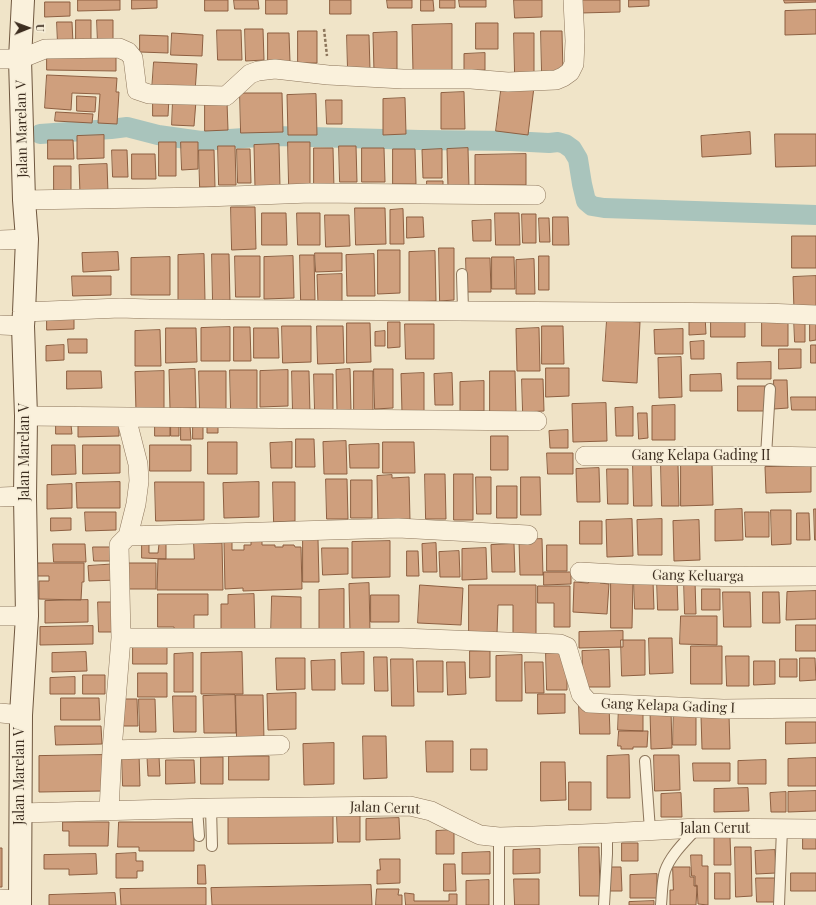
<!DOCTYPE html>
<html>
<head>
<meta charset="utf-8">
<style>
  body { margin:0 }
  #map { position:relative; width:816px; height:905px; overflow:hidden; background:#f0e4c8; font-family:"Playfair Display",serif }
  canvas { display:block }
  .north { position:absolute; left:8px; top:8px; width:40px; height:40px; -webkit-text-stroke:3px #f7eed8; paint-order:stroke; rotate:89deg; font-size:11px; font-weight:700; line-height:16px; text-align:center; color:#3d2e20 }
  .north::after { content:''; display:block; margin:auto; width:14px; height:18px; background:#3d2e20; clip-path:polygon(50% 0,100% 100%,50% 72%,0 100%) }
</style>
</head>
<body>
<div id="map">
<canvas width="816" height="905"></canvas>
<div class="north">U</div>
</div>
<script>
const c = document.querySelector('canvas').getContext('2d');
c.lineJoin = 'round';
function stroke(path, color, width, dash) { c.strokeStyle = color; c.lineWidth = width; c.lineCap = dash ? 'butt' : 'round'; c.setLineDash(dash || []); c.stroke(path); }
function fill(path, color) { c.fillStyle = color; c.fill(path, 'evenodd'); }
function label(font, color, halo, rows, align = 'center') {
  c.font = font + ' "Playfair Display",serif'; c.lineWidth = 3; c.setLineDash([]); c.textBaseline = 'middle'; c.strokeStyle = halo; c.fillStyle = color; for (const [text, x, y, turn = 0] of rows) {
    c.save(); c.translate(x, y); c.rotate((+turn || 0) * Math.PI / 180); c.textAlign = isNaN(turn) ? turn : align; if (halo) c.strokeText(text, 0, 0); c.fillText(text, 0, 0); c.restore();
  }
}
stroke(new Path2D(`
  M40,134L111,129L127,127L158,135L201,141L244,138L275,136L420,140L511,141L549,143L558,142L565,144L572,149L578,159L582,184L586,201L592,206L604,208L816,215`), '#a9c4bc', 20);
const building = new Path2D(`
  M78,0H120V10L78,11Z
  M132,0H157V8L132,9Z
  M205,0H228V11H205Z
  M234,0H258L259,9H235Z
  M266,0H287V14H266Z
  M330,0H351V14H330Z
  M387,0H412V8H388Z
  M421,0H433L434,11H421Z
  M440,0H455V8H440Z
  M459,0H486V7H460Z
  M514,0H542V17L515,18Z
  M581,0H620V12L581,13Z
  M629,0H649V6L629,7Z
  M784,0H816V2L785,3Z
  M45,2H70V16L45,17Z
  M816,10V34L785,35V11Z
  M76,20H91V43H76Z
  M97,20H113V43L98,44Z
  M57,22H72L73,43L58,44Z
  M476,23H498V49H476Z
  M452,24V71L413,72L412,25Z
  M245,29H263L264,60L246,61Z
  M217,30H241L242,60H218Z
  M298,31H317V63H298Z
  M541,31H562L563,74H542Z
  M397,32V72H374L373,33Z
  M172,33L203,35L202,56L171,55Z
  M268,33H289L290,62L268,63Z
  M514,33H534V74H515Z
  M140,35L168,36V53L140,52Z
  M347,35H369L370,70L348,71Z
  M485,53V70L464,71V54Z
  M47,55L116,56V71L47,70Z
  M154,62L197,64L195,92L152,90Z
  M47,75L117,78L116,92H119L117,124L98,123L100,94L72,93L71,110L45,108Z
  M502,83L534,87L528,135L496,131Z
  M464,92L465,129H441V93Z
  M240,93H282L283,132L241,133Z
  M316,94L317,135H288L287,95Z
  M77,96L96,97L95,112L77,111Z
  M153,98H169L168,116H153Z
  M405,98L406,134L383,135V99Z
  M173,100L196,101L194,126L172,125Z
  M326,100H342V124H327Z
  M205,102H227L228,130L205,131Z
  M56,112L93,114L92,123L55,121Z
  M750,132L751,154L702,157L701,136Z
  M775,134H816V166L776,167Z
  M104,135V158L77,159V136Z
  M48,140H73L74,159H48Z
  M159,142H176V176H159Z
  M181,142H198V169L182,170Z
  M288,142H310V184L289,185Z
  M279,144L280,187L255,188L254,145Z
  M218,146H235L236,185H219Z
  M339,146H356L357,182H340Z
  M314,148H333L334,189H314Z
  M362,148H384L385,182H362Z
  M468,148L469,188H448L447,149Z
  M237,149H250L251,183H238Z
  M393,149H415L416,184H393Z
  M442,149V178H423L422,150Z
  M112,150H127L128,177H113Z
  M199,150H214L215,187H200Z
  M132,154H155L156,179H132Z
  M526,154V185H475V155Z
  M107,164L108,193L80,194L79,165Z
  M54,166H71V193H54Z
  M427,181H443V194L427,195Z
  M231,207H255L256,249L232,250Z
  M355,208H385L386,244L356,245Z
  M403,209L404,244H390V210Z
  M262,213H286L287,245H262Z
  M297,213H320V245H298Z
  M495,213H519L520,245H496Z
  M522,214H536V243H523Z
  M325,215H349L350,246L326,247Z
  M407,217H423L424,237L407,238Z
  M553,217H568L569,245H553Z
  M539,218H549L550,242H540Z
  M491,220V241H473L472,221Z
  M792,236H816V268H792Z
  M439,248H454V300L440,301Z
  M378,250H400V293L378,294Z
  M435,251L436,301L409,302V252Z
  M118,252L119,270L83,272L82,253Z
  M315,253H342V271L316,272Z
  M204,254L205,301L178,302V255Z
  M212,254H229L230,303L213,304Z
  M374,254L375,296H347L346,255Z
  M300,255H314L315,300H301Z
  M235,256H260V297H236Z
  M293,256L294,298L264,299V257Z
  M539,256H549V290H539Z
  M170,257V295H131V258Z
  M492,257H514L515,289H492Z
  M466,258H490L491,292H467Z
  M534,259L535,294H516V260Z
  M342,274V303H318L317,275Z
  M72,276H111V295L73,296Z
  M816,276V311H794L793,277Z
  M705,315L706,334L689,335V316Z
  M711,315H745V337H711Z
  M47,317H74V329L47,330Z
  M762,317H788V346H762Z
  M794,318H805V342H795Z
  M607,320L640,322L637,383L603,381Z
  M810,321H816V340L810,341Z
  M388,322H400V347L388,348Z
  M347,323H370L371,362L347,363Z
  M405,324H434V359H406Z
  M282,326H311V362L283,363Z
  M317,326H343L344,363L318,364Z
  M542,326H563L564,364H542Z
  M230,327V361H201V328Z
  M234,327H250L251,361H234Z
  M166,328H196L197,362L166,363Z
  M254,328H278L279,358H254Z
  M539,328L540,371H517L516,329Z
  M683,329V354H655L654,330Z
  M160,330L161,366H135V331Z
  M385,331V346H375V332Z
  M68,339H87V353H69Z
  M704,341V359H691L690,342Z
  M64,345V360L46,361V346Z
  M811,345H816V363H811Z
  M779,349H801V368L779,369Z
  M681,357L682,397L659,398L658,358Z
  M771,362V379H737V363Z
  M546,368H569V396L546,397Z
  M195,369L196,408L170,409L169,370Z
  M350,369L351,410L337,411L336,370Z
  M374,369H393V408L375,409Z
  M230,370H257V410L231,411Z
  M288,370V406L260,407V371Z
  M67,371H101L102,388L67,389Z
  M164,371V411L136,412L135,372Z
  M199,371H226V411H200Z
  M292,371H309L310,414H293Z
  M354,371H373V412H354Z
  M490,371H515L516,412H490Z
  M424,373V413H402L401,374Z
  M452,373L453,405H435L434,374Z
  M314,374H333V412H315Z
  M721,374L722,391H690V375Z
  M522,379H543L544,411L523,412Z
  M774,380H787L788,408L774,409Z
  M484,381V411H460V382Z
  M738,386H765V411H738Z
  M791,397H816V410H792Z
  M606,403L607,441L573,442L572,404Z
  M675,405V440H652V406Z
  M633,407V436H616L615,408Z
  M638,413H647L648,438L639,439Z
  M119,424V436L78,437V425Z
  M218,424V433H207V425Z
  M56,425H71L72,434H56Z
  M155,425H170V436H155Z
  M171,425H179V436H171Z
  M193,425H203V439H193Z
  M181,426H190L191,440H181Z
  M568,430V448H550L549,431Z
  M491,436H508V470H491Z
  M296,439H314L315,467H296Z
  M346,441L347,474H324L323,442Z
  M208,442H237V474H208Z
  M292,442V468H271L270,443Z
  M383,442H414L415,473H383Z
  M379,444V468H350L349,445Z
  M52,445H75L76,474L52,475Z
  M83,445H120V473L83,474Z
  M150,445H191V471H150Z
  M547,453H573V474H548Z
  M681,464H712L713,505L681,506Z
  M633,465H651L652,506H634Z
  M661,465H678L679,506H662Z
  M811,466V492L766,493L765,467Z
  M599,468L600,502H577L576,469Z
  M607,469H628V504H608Z
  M425,474H445L446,519H426Z
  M454,474H473V520H454Z
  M392,475V478L409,477L410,521L378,522L377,476Z
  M476,477H491V514H477Z
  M521,477H540L541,515H521Z
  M326,479H347L348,519H327Z
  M351,480H372V518H351Z
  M120,482V508H77L76,483Z
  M155,482H204V520L156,521Z
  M259,482V517L224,518L223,483Z
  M273,482H295V521L274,522Z
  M72,484V508L47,509V485Z
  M497,486H517V518H497Z
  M742,509L743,540L715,541V510Z
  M814,509H816V540H815Z
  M771,510H791V544L772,545Z
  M85,512H116V530L86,531Z
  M745,512H769V537H746Z
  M797,513H809L810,540H797Z
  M51,518H71V530L51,531Z
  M632,519L633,556L607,557L606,520Z
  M662,519V555H638L637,520Z
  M699,520L700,560L674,561L673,521Z
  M580,521H602V544H580Z
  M303,539H318L319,582H303Z
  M542,539L543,575H520L519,540Z
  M262,541V545H275V547H283V545H294L295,547H301L302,589L243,591V588L225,589L224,542H232V550H244V545H251V542Z
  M390,541V577L352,578V542Z
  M194,543H222L223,590H157L158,559H194Z
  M436,543L437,572H423L422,544Z
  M53,544H85L86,562H54Z
  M142,544H149V553H158L159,544H166V559L142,558Z
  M514,544L515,572H492L491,545Z
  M547,545H567V571H547Z
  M93,547H112V561H94Z
  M322,548H348V574L323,575Z
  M486,548L487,579L462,580V549Z
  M407,551H418L419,576H407Z
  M459,551L460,577H440L439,552Z
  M36,563H84V582H82L81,600L39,599V581H49V576H36Z
  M125,563H156V589H125Z
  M118,564V580L89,581L88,566Z
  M544,572H571V584L544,585Z
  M611,577L633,578L632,628H611Z
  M589,579L600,580V583L609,584L607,614L573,612L574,582L588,583Z
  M657,580H677L678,610H658Z
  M634,581H653L654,609H635Z
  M684,581H695L696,614H685Z
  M369,583L370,632L350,633L349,584Z
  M420,585L463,588L461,625L418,623Z
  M469,585H536V635H513V605H498L497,634H469Z
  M538,586H570V627H554V603H538Z
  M344,589V631L319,632V590Z
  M702,589H720V610H702Z
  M816,591V619L786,620L787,592Z
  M723,592H750L751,627H724Z
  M763,592H779L780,623H763Z
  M158,594H208V615H194V633H175L174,627H158Z
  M254,594L255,634L221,629V604H228V595Z
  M371,595H399V622H371Z
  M272,596L301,597V629L271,635Z
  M88,600V622L45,623V601Z
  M98,602H116V632H99Z
  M681,616H717V645L680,644Z
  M796,625H816V651H796Z
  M93,626V644L40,645V627Z
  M623,631V647L579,648V632Z
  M649,638H672L673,673L650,674Z
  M621,640H645V675L622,676Z
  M133,644H167V664H133Z
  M691,646H722V684H691Z
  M609,650L610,687H583L582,651Z
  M470,651H490V677L470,678Z
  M86,652L87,671L52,672V653Z
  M242,652L243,694H201V653Z
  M364,652V684H342L341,653Z
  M193,653V692H174V654Z
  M546,653H567V690H547Z
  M522,655V701H496V656Z
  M726,656H749V686H727Z
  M374,657H387L388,691H375Z
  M276,658H305V689L277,690Z
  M800,658H815L816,680L800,681Z
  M391,659H413L414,706H392Z
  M780,659H797V677H780Z
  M335,660V690H312L311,661Z
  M417,661H443V692H418Z
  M754,661H775V684L754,685Z
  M447,662H465L466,694L448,695Z
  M525,662H543L544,693H526Z
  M138,673H167V697H138Z
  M83,675H105V694H83Z
  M75,677V694H50V678Z
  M296,693V729L268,730L267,694Z
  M538,694H565V713L538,714Z
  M235,695L236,733H204L203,696Z
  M236,695H263L264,741H237Z
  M173,696H196V732H174Z
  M61,698H99L100,720H61Z
  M123,699H137L138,726H124Z
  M139,699H155L156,732H140Z
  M674,703L696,709V745H673Z
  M579,705H609L610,734H580Z
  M619,705H643V731L618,730Z
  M671,710L672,748L651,749L650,711Z
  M729,715L730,749H702L701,716Z
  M786,722H816V743L786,744Z
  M55,726H101L102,744L56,745Z
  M619,731H648L647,747H633V749H621V746H618Z
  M363,736H386L387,778L364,779Z
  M426,741H453V772H427Z
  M334,743V784L304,785L303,744Z
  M471,749H487V770H471Z
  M122,754H139L140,786H123Z
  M103,755V791L39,792V756Z
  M629,755L630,798H607V756Z
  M654,755H679L680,790L655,791Z
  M159,756L160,776H148L147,757Z
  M229,756H269V780H229Z
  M201,757H223V784H201Z
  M816,758V786H788V759Z
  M166,760H194L195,783L166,784Z
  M766,760V784H738V761Z
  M541,762H565L566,800L541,801Z
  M693,763H730V781H694Z
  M569,782H591V810H569Z
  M748,788L749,811L714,812V789Z
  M816,791V811L788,812V792Z
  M786,792V812H771L770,793Z
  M681,793L682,817H661V794Z
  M333,815V843L228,844V816Z
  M337,815H360V842H338Z
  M399,818L400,839L366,840V819Z
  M63,822H109L108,846H69V831H63Z
  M119,822H194V851H139V847H118Z
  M454,830V854H436V831Z
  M803,835H816V849H803Z
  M730,837L731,865H714V838Z
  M622,843H638V861H622Z
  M579,847H599L600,896H580Z
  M735,847H751L752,896L736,897Z
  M0,848H2V887H0Z
  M540,849V873L513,874V850Z
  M775,850L776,873L756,874L755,851Z
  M490,852V874H462V853Z
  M136,853V861H143V871H137V878H116V854Z
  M96,854L97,874L69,875V869H44V855Z
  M691,855H702V866H708V905L698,904L697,885L695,886V876H692Z
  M380,859H400V883L377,884V870H380Z
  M444,864H455L456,891H444Z
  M198,865H205L206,884H198Z
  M608,867H621L622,891H609Z
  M673,867H690V877H694V886H697L696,905H670V890H673Z
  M715,873H730V899H715Z
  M791,873H816V891H791Z
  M657,874V898H630V875Z
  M756,878H775L776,902H757Z
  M514,879H539V905H515Z
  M489,880V905H466V881Z
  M371,885L372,905H212L211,888Z
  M206,888V905H121L120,889Z
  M377,889H399L398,895H402V905H376Z
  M115,893L116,905H49V895Z
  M405,893L414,894V901H449V894H457V905H406Z
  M654,901V905H629V902Z`);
fill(building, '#cf9f7d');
stroke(building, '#8d5f41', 1);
const lane = new Path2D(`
  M462,274L463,311
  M766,456L770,389
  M645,761L650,830
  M197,808L199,836
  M211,808L212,846
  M499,837V905
  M604,905L607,854V833
  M661,905C662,894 662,881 665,871C671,854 686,841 697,828
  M779,905L782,829`);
const street = new Path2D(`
  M0,59H20L45,49L119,48L128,52L133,58L137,90L149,94L226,96L250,74L258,71L275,69L328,75L403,79H471L508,82L556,80L563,77L570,72L574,64L575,41L573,0
  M24,200L206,197L310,193L536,195
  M0,240L27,239
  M24,312L120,308L149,309L765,313L816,315
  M0,325L23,326
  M26,416L537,421
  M585,456H766L816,457
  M0,497L25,496
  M128,536L398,528L528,535
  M580,572C658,577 737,577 816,576
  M0,616H27
  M121,638H401L560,644L567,647L581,694L589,703L723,709L816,708
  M0,713L21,715
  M112,750L280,745
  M109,811L112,750L121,638L119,545L128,536L136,504L139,481L138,464L126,417
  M20,813L211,808L410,806L431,811L463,827L480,835L499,837L534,836L607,833L697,828L816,829
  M0,899L20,900`);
const secondary = new Path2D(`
  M20,905L21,715L27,616L25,496L26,416L23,326L24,312L27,239L24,200L20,59L23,0`);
stroke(lane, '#8d765c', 12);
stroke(street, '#8d765c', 20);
stroke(secondary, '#6f573f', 24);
stroke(new Path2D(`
  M324,29L327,56`), '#8d765c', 2.5, [3, 2]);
stroke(lane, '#faf1dc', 10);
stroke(street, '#faf1dc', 19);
stroke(secondary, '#faf1dc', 22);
label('14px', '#3d2e20', '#f7eed8', [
  ["Jalan Marelan V",22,129,-91],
  ["Jalan Marelan V",25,452,-90],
  ["Gang Kelapa Gading II",701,456],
  ["Gang Keluarga",698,576,1],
  ["Gang Kelapa Gading I",668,706,2],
  ["Jalan Marelan V",20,776,-90],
  ["Jalan Cerut",385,808,2],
  ["Jalan Cerut",715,829]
]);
</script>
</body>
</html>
